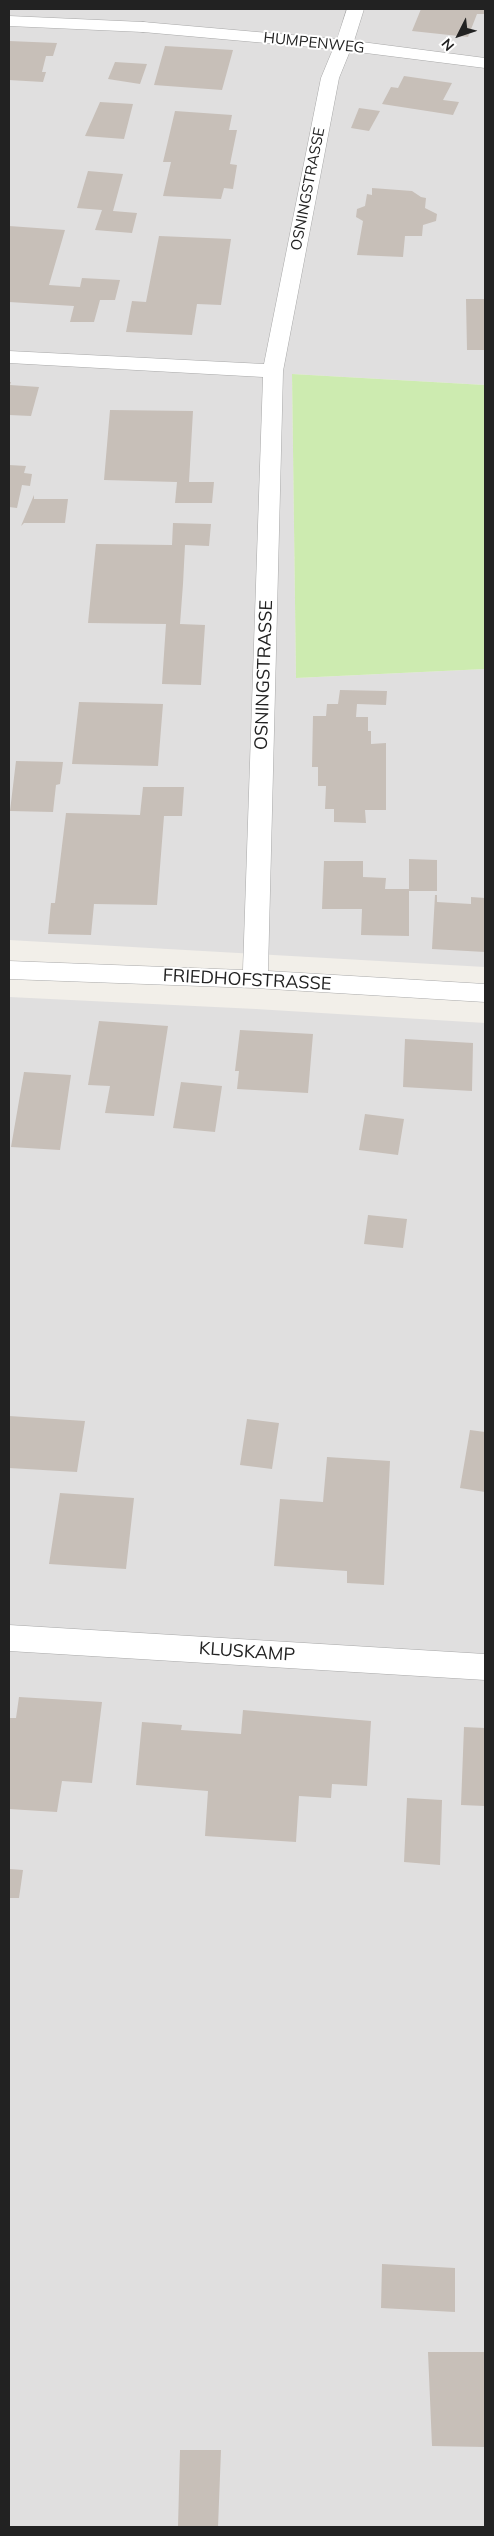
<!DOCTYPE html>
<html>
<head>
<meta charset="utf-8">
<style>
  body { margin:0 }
  #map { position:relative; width:494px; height:2536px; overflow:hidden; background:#f2efe9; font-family:Mulish,sans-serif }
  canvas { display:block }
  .frame { position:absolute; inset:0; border:10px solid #222; pointer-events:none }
  .north { position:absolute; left:434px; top:10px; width:50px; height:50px; -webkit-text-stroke:4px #fff; paint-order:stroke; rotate:229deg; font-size:14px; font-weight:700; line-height:20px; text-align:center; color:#222 }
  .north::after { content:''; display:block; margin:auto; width:18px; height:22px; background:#222; clip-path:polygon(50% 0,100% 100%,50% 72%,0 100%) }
</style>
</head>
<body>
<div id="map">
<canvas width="494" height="2536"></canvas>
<div class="frame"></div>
<div class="north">N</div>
</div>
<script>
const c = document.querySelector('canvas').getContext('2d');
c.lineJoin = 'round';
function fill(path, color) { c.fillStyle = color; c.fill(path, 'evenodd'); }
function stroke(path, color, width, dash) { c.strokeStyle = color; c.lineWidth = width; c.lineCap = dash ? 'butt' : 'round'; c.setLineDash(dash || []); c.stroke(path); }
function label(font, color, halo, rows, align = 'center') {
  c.font = font + ' Mulish,sans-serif'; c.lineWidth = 4; c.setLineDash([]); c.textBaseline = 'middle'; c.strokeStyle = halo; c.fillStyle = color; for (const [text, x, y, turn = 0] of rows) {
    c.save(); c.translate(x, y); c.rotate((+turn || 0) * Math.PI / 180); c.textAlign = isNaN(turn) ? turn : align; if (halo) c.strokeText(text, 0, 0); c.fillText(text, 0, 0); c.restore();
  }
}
fill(new Path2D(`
  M9,9H485V385L292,374L296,678L485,669V967L9,940Z
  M9,997L256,1009L485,1023V2527H9Z`), '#e0dfdf');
fill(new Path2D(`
  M292,374L485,385V669L296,678Z`), '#cdebb0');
fill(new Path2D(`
  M421,9H485V14H477L468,37L412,31Z
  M9,41L57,43L53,56H46L42,72H46L43,82L9,80Z
  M165,46L233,50L222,90L154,85Z
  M115,62L147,64L140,84L108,79Z
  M404,76L452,83L443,100L459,102L453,115L382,104L391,87L398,88Z
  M100,102L133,104L124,139L85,136Z
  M359,108L380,111L369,131L351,128Z
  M175,111L232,115L229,130H237L230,164L237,165L233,189L224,188L221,199L163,196L171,162H163Z
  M88,171L123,174L113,211L137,213L132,233L95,230L102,210L77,208Z
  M372,188L412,191L421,197L426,198L425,208L437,214L436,221L423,225L422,236H405L403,257L357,255L363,221L356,217L357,209L365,206L367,194L372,195Z
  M9,226L65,230L49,285L80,287L82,278L120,280L115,300H100L94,322H70L74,306L9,302Z
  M159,236L231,239L221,305L197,304L192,335L126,332L132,301L146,302Z
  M466,299H485V350H467Z
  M9,382H11L10,385L39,387L31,416L9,415Z
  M110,410L193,411L189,482H214L212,503H175L177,482L104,480Z
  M9,465L26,466L24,473L32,474L30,486L22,485L17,508L9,507Z
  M34,495V499H68L65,523H24L21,526Z
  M173,523L211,524L209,546L185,545L183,584L180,624L205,625L201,685L162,684L166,624L88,623L96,544L172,545Z
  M340,690L387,691L386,705L357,704L356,717H368V731H371V744L386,743V810H365L366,823L334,822V809H325L326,786H318V767H312L313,716H326L327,704H338Z
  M79,702L163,704L158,766L72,764Z
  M16,761L63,762L60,784L56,785L53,812L10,811Z
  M143,787H184L182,816H164L157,905L94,904L91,935L48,934L51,903H55L66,813L140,815Z
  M409,859L437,860V891H409V936L361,935L362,909H322L324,861H363V877L386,878L385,889H409Z
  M435,895H437V902L471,904V897L485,898V952L432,949Z
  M99,1021L168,1026L154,1116L105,1113L110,1086L88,1085Z
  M240,1030L313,1034L308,1093L237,1089L239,1071H235Z
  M405,1039L473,1043L472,1091L403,1087Z
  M24,1072L71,1075L60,1150L11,1147Z
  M181,1082L222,1086L215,1132L173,1128Z
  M365,1114L404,1119L398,1155L359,1150Z
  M368,1215L407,1219L403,1248L364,1244Z
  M9,1416L85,1421L77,1472L9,1468Z
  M247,1419L279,1423L272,1469L240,1465Z
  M470,1430L485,1432V1492L460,1488Z
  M327,1457L390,1461L384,1585L347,1583V1571L274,1566L280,1499L323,1502Z
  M60,1493L134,1498L126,1569L49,1564Z
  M19,1697L102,1702L92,1783L62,1781L57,1812L9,1809V1729L10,1718H16Z
  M243,1710L371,1721L367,1786L332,1784L331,1798L299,1796L296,1842L205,1836L208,1791L136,1785L142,1722L182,1725L181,1730L241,1734Z
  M464,1727L485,1728V1806L461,1805Z
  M407,1798L442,1800L440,1865L404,1862Z
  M9,1869L23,1870L19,1898H9Z
  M382,2264L455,2268V2312L381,2308Z
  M428,2352H485V2447L432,2446Z
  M180,2450H221L218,2527H178Z`), '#c7bfb8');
const service = new Path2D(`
  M9,16L143,22L149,23L152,27L149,31L143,32L9,26Z`);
const minor = new Path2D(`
  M347,9H364L354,41L485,58V68L350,51L339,78L283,371L268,971L485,984V1002L255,988L9,979V961L243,970L263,377L9,363V351L264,364L321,78L333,49L143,32L137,31L134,27L137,23L143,22L337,39Z
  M9,1625L485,1654V1680L9,1651Z`);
stroke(service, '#a9a9a9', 1);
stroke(minor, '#a9a9a9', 1);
fill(service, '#fff');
fill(minor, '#fff');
label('15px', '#222', '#fff', [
  ["HUMPENWEG",314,43,6],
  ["OSNINGSTRASSE",308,189,-79]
]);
label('18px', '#222', '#fff', [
  ["OSNINGSTRASSE",264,675,-88],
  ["FRIEDHOFSTRASSE",247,980,3],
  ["KLUSKAMP",247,1652,4]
]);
</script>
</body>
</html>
